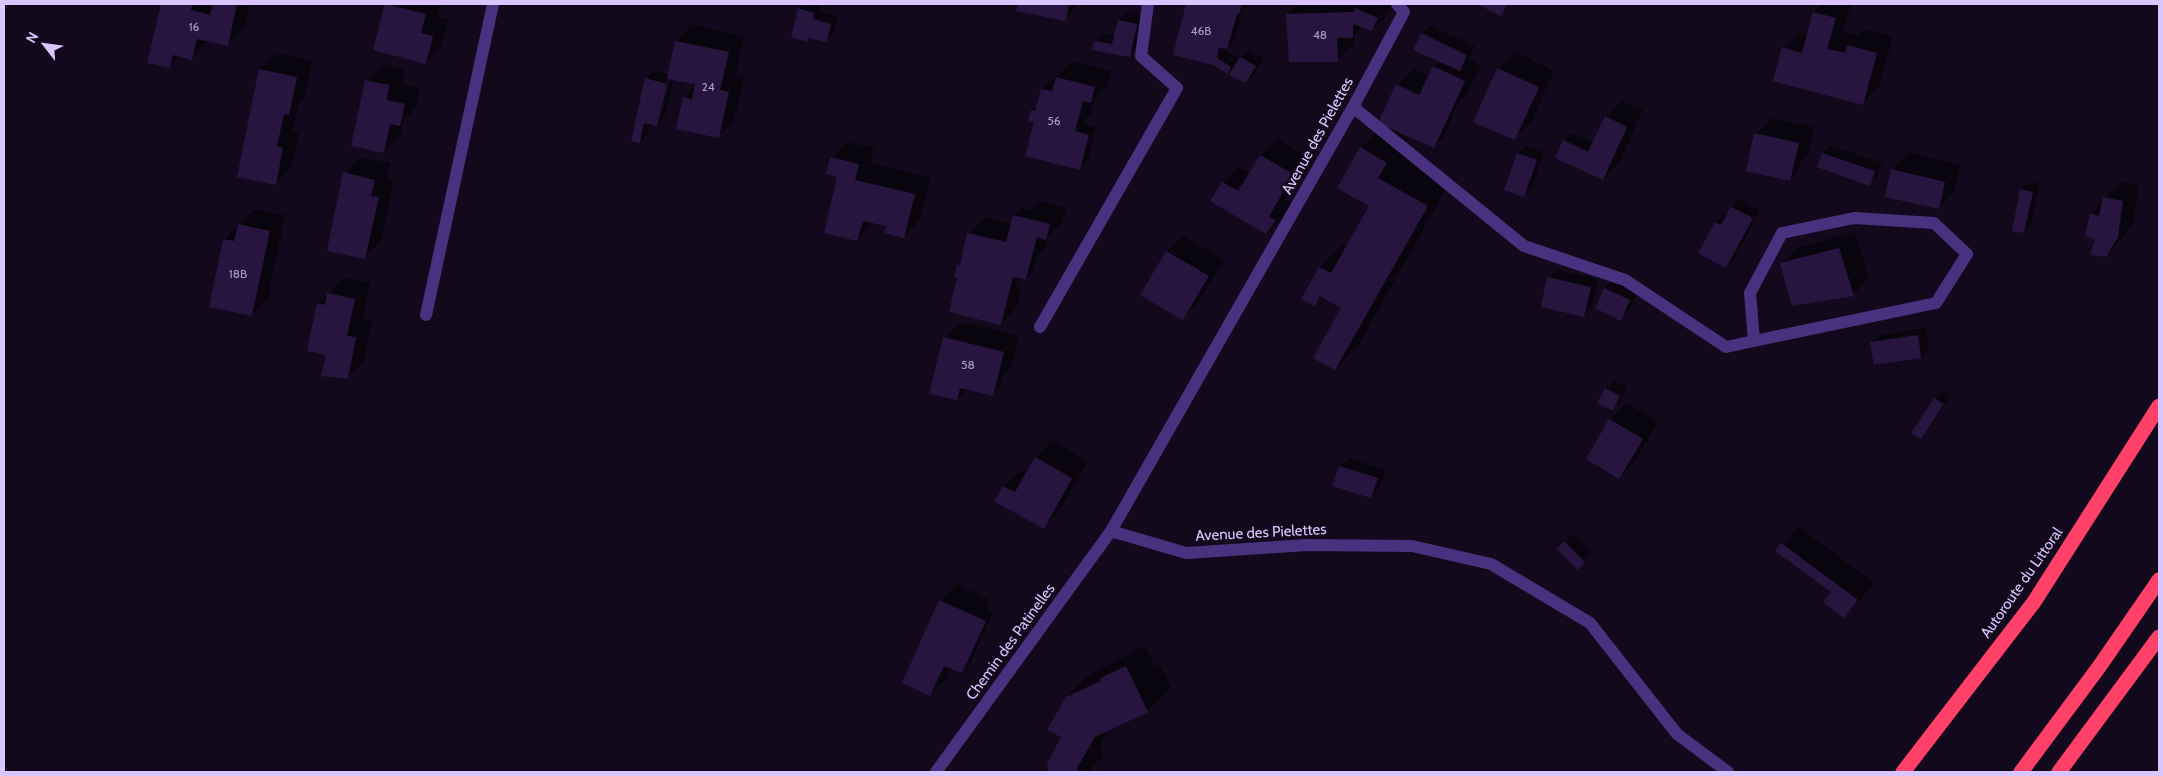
<!DOCTYPE html>
<html>
<head>
<meta charset="utf-8">
<style>
  body { margin:0 }
  #map { position:relative; width:2163px; height:776px; overflow:hidden; background:#120a1c; font-family:Cabin,sans-serif }
  canvas { display:block }
  .frame { position:absolute; inset:0; border:5px solid #dbc5ff; pointer-events:none }
  .north { position:absolute; left:20px; top:20px; width:50px; height:50px; -webkit-text-stroke:4px #120a1c; paint-order:stroke; rotate:300deg; font-size:14px; font-weight:700; line-height:20px; text-align:center; color:#dbc5ff }
  .north::after { content:''; display:block; margin:auto; width:18px; height:22px; background:#dbc5ff; clip-path:polygon(50% 0,100% 100%,50% 72%,0 100%) }
</style>
</head>
<body>
<div id="map">
<canvas width="2163" height="776"></canvas>
<div class="frame"></div>
<div class="north">N</div>
</div>
<script>
const c = document.querySelector('canvas').getContext('2d');
c.lineJoin = 'round';
function fill(path, color) { c.fillStyle = color; c.fill(path, 'evenodd'); }
function stroke(path, color, width, dash) { c.strokeStyle = color; c.lineWidth = width; c.lineCap = dash ? 'butt' : 'round'; c.setLineDash(dash || []); c.stroke(path); }
function label(font, color, halo, rows, align = 'center') {
  c.font = font + ' Cabin,sans-serif'; c.lineWidth = 5; c.setLineDash([]); c.textBaseline = 'middle'; c.strokeStyle = halo; c.fillStyle = color; for (const [text, x, y, turn = 0] of rows) {
    c.save(); c.translate(x, y); c.rotate((+turn || 0) * Math.PI / 180); c.textAlign = isNaN(turn) ? turn : align; if (halo) c.strokeText(text, 0, 0); c.fillText(text, 0, 0); c.restore();
  }
}
fill(new Path2D(`
  M162,4H249L244,28L227,44L208,40L192,58L180,56L170,66L149,62Z
  M387,4H440L437,17L449,20L442,46L425,63L375,49Z
  M805,4L822,5L820,11L838,16L834,33L826,41L810,37L807,40L799,9Z
  M1019,4H1075L1073,11L1065,19L1018,10Z
  M1187,4H1248L1244,8L1235,39L1226,51L1240,59L1249,49L1263,58L1254,74L1246,82L1235,66L1228,72L1214,64L1174,54Z
  M1297,4H1393L1388,14L1372,30L1363,26L1354,36V44L1338,60L1287,14Z
  M1480,4H1512L1501,15Z
  M1822,4H1851L1843,32L1857,36L1864,29L1893,37L1879,87L1862,104L1784,48L1800,32L1808,34L1814,12Z
  M1127,12L1144,16L1137,47L1129,56L1095,42L1103,34L1115,36L1119,20Z
  M692,25L744,36L736,74L745,76L734,121L718,137L684,98L696,83L674,79L665,116L657,124L650,123L648,134L640,142L646,79L654,71L669,75L676,42ZM667,78H670L661,117H658Z
  M1430,26L1475,46L1469,59L1481,65L1467,94L1459,102L1442,139L1433,147L1399,131L1398,133L1409,139L1400,154L1450,182L1358,346L1335,369L1342,308L1322,296L1314,304L1303,298L1320,267L1343,244L1347,247L1371,206L1361,148L1384,124L1397,85L1414,69L1429,76L1434,66L1440,60L1422,34Z
  M1515,52L1554,71L1531,123L1514,139L1498,69Z
  M276,53L312,61L305,97L298,104L292,130L299,132L291,167L275,184L260,69Z
  M1073,61L1111,71L1107,86L1095,98L1091,114L1085,119L1084,124L1096,127L1088,160L1080,169L1035,121L1032,111L1038,104L1042,89Z
  M383,64L405,69L402,84L420,88L416,108L403,121L400,136L384,152L366,81Z
  M1622,101L1643,110L1619,163L1603,179L1564,141L1572,133L1594,143L1606,117Z
  M1772,118L1814,127L1808,155L1800,163L1798,171L1790,179L1756,134Z
  M1277,139L1309,157L1285,200L1291,204L1283,217L1267,233L1223,183L1239,167L1250,173L1261,155Z
  M848,142L874,148L870,163L930,178L920,220L904,236L887,225L874,222L857,240L839,176L831,158Z
  M1831,145L1882,163L1877,176L1869,184L1823,153Z
  M1526,146L1544,152L1532,187L1524,195L1518,154Z
  M1909,153L1961,165L1954,191L1938,208L1892,170Z
  M361,157L390,163L387,180L394,181L381,241L365,257L345,173Z
  M2030,182L2040,184L2032,223L2024,232L2021,190Z
  M2121,182L2139,185L2134,220L2122,239L2105,256L2097,238L2091,214Z
  M1740,199L1760,210L1734,259L1726,267L1716,222L1724,214L1727,216L1732,208Z
  M1039,201L1066,208L1062,222L1048,236L1045,248L1037,256L1034,270L1026,278L1018,276L1016,285L1021,292L1017,307L1001,324L958,277V265L963,260L969,234L985,217L1012,224L1014,216L1022,208L1031,210Z
  M255,209L285,215L268,299L251,315L224,240Z
  M1855,232L1869,278L1853,295L1782,263L1798,247Z
  M1183,235L1224,260L1199,302L1182,318L1142,294L1167,251Z
  M1557,270L1598,279L1592,307L1584,315L1549,278Z
  M345,277L370,283L363,319L372,321L364,361L348,377L328,354L318,304Z
  M1613,280L1638,292L1628,311L1620,319L1597,308L1605,288Z
  M960,322L1019,336L1011,367L1003,376L1001,386L993,394L968,388L957,399L944,338Z
  M1926,328L1929,349L1921,357L1871,343L1880,335Z
  M1614,381L1627,387L1620,401L1612,410L1606,389Z
  M1943,390L1951,395L1929,429L1921,437L1935,398Z
  M1627,403L1658,422L1635,461L1619,477L1588,459L1610,420Z
  M1052,441L1088,461L1060,511L1044,527L996,501L1004,486L1021,470L1027,473L1036,457Z
  M1349,458L1386,470L1379,488L1371,497L1334,485L1340,466Z
  M1799,527L1874,583L1860,600L1844,617L1832,592L1777,551Z
  M1573,534L1592,553L1578,568L1559,549Z
  M957,584L990,600L986,609L993,613L970,664L962,672L951,667L946,679L929,695L940,601Z
  M1145,646L1155,667L1160,665L1171,688L1147,711L1108,730L1100,744L1103,756L1088,772H1050L1048,764L1063,737L1067,697L1090,674Z`), '#0007');
fill(new Path2D(`
  M161,4H192L191,10L210,15L213,4H237L228,46L197,39L192,60L173,55L170,68L147,63Z
  M385,4L426,14L421,33L433,36L426,64L373,50Z
  M1018,4H1069L1066,21L1016,11Z
  M1186,4H1242L1239,14H1237L1227,49L1219,48L1217,58L1231,67L1228,74L1213,65L1173,55Z
  M1477,4H1508L1501,16Z
  M798,8L814,13L813,19L831,24L827,42L808,38L807,42L791,37Z
  M1355,8L1378,18L1372,31L1353,24V38H1337L1338,62H1289L1286,14L1354,12Z
  M1813,12L1836,18L1827,49L1845,53L1847,45L1877,53L1863,105L1773,81L1782,47L1802,53Z
  M1118,20L1137,24L1130,57L1092,50L1094,41L1112,44Z
  M1421,33L1467,55L1460,71L1413,50Z
  M675,41L729,52L720,90L729,92L719,138L676,129L683,97L692,99L695,84L667,79Z
  M1240,57L1256,66L1246,83L1229,75Z
  M1433,66L1465,81L1434,148L1378,123L1396,84L1419,95Z
  M1497,68L1539,87L1515,140L1473,122Z
  M259,69L297,77L289,115L284,114L277,146L283,148L276,185L237,177Z
  M1056,77L1095,87L1091,103L1083,101L1075,131L1089,135L1080,170L1025,156L1034,122L1028,121L1031,110L1035,111L1041,89L1052,91Z
  M645,78L667,84L657,126L644,123L640,143L631,141Z
  M365,80L389,85L387,100L405,104L400,126L390,124L384,153L351,146Z
  M1605,116L1627,127L1603,180L1555,158L1563,140L1588,152Z
  M1754,133L1799,143L1790,181L1746,171Z
  M1360,147L1387,163L1378,178L1428,206L1335,370L1313,358L1341,308L1320,296L1315,306L1301,299L1319,267L1331,273L1369,206L1337,188Z
  M1517,153L1537,160L1524,197L1504,190Z
  M1822,153L1875,171L1870,186L1817,167Z
  M1260,155L1293,174L1269,217L1276,220L1266,234L1210,201L1222,182L1238,191Z
  M830,157L859,164L855,180L915,194L904,238L884,233L886,226L863,221L857,241L824,233L837,177L826,174Z
  M1891,169L1945,182L1939,209L1885,197Z
  M343,172L375,180L371,196L379,197L365,259L327,251Z
  M2020,189L2033,192L2024,233L2012,231Z
  M2103,197L2123,201L2118,237L2106,257L2090,255L2095,239L2085,236L2090,213L2099,216Z
  M1731,207L1753,218L1726,268L1698,253L1715,222L1721,225Z
  M1013,215L1050,224L1046,240L1037,237L1026,279L1013,277L1001,325L949,312L957,278L954,277L957,264L960,265L967,233L1006,242Z
  M238,224L270,231L252,316L209,307L223,239L234,241Z
  M1839,248L1854,296L1792,306L1780,263Z
  M1166,251L1209,276L1183,320L1140,295Z
  M1547,277L1591,287L1584,317L1541,307Z
  M1604,288L1630,300L1621,321L1595,308Z
  M327,293L355,299L347,336L356,337L348,379L321,376L326,355L307,351L317,303L325,305Z
  M1918,335L1921,358L1874,365L1870,342Z
  M943,337L1004,352L993,396L960,388L957,400L929,394Z
  M1605,388L1620,396L1613,411L1597,403Z
  M1934,398L1944,404L1921,439L1911,433Z
  M1609,419L1643,439L1619,479L1586,459Z
  M1035,457L1072,478L1044,529L994,501L1003,486L1015,492Z
  M1339,466L1378,478L1371,498L1332,486Z
  M1564,541L1585,562L1578,570L1557,549Z
  M1781,543L1858,600L1844,618L1823,602L1831,592L1775,551Z
  M939,600L986,621L962,673L944,666L930,696L902,683Z
  M1126,666L1148,712L1095,737L1077,768L1078,772H1049L1047,764L1061,737L1047,730L1066,697L1101,681L1100,678Z`), '#28153f');
stroke(new Path2D(`
  M1353,107L1524,246L1625,280L1726,347L1754,341L1936,303L1967,254L1934,223L1854,218L1782,233L1750,293L1754,341
  M426,315L493,4
  M1040,327L1177,88L1141,56L1148,4
  M1111,531L1186,553L1307,545L1412,546L1491,564L1590,623L1677,734L1728,772
  M936,772L1111,531L1353,107L1404,12L1397,4`), '#49317f', 12);
stroke(new Path2D(`
  M1903,772L2034,602L2159,406
  M2021,772L2099,667L2159,580
  M2059,772L2159,637`), '#ff4069', 15);
label('12px', '#ae99cf', null, [
  ["16",194,27],
  ["46B",1201,31],
  ["48",1320,35],
  ["24",708,87],
  ["56",1054,121],
  ["18B",238,274],
  ["58",968,365]
]);
label('15px', '#dbc5ff', '#120a1c', [
  ["Avenue des Pielettes",1318,136,-61],
  ["Avenue des Pielettes",1261,533,-3],
  ["Autoroute du Littoral",2022,583,-55],
  ["Chemin des Patinelles",1011,642,-54]
]);
</script>
</body>
</html>
